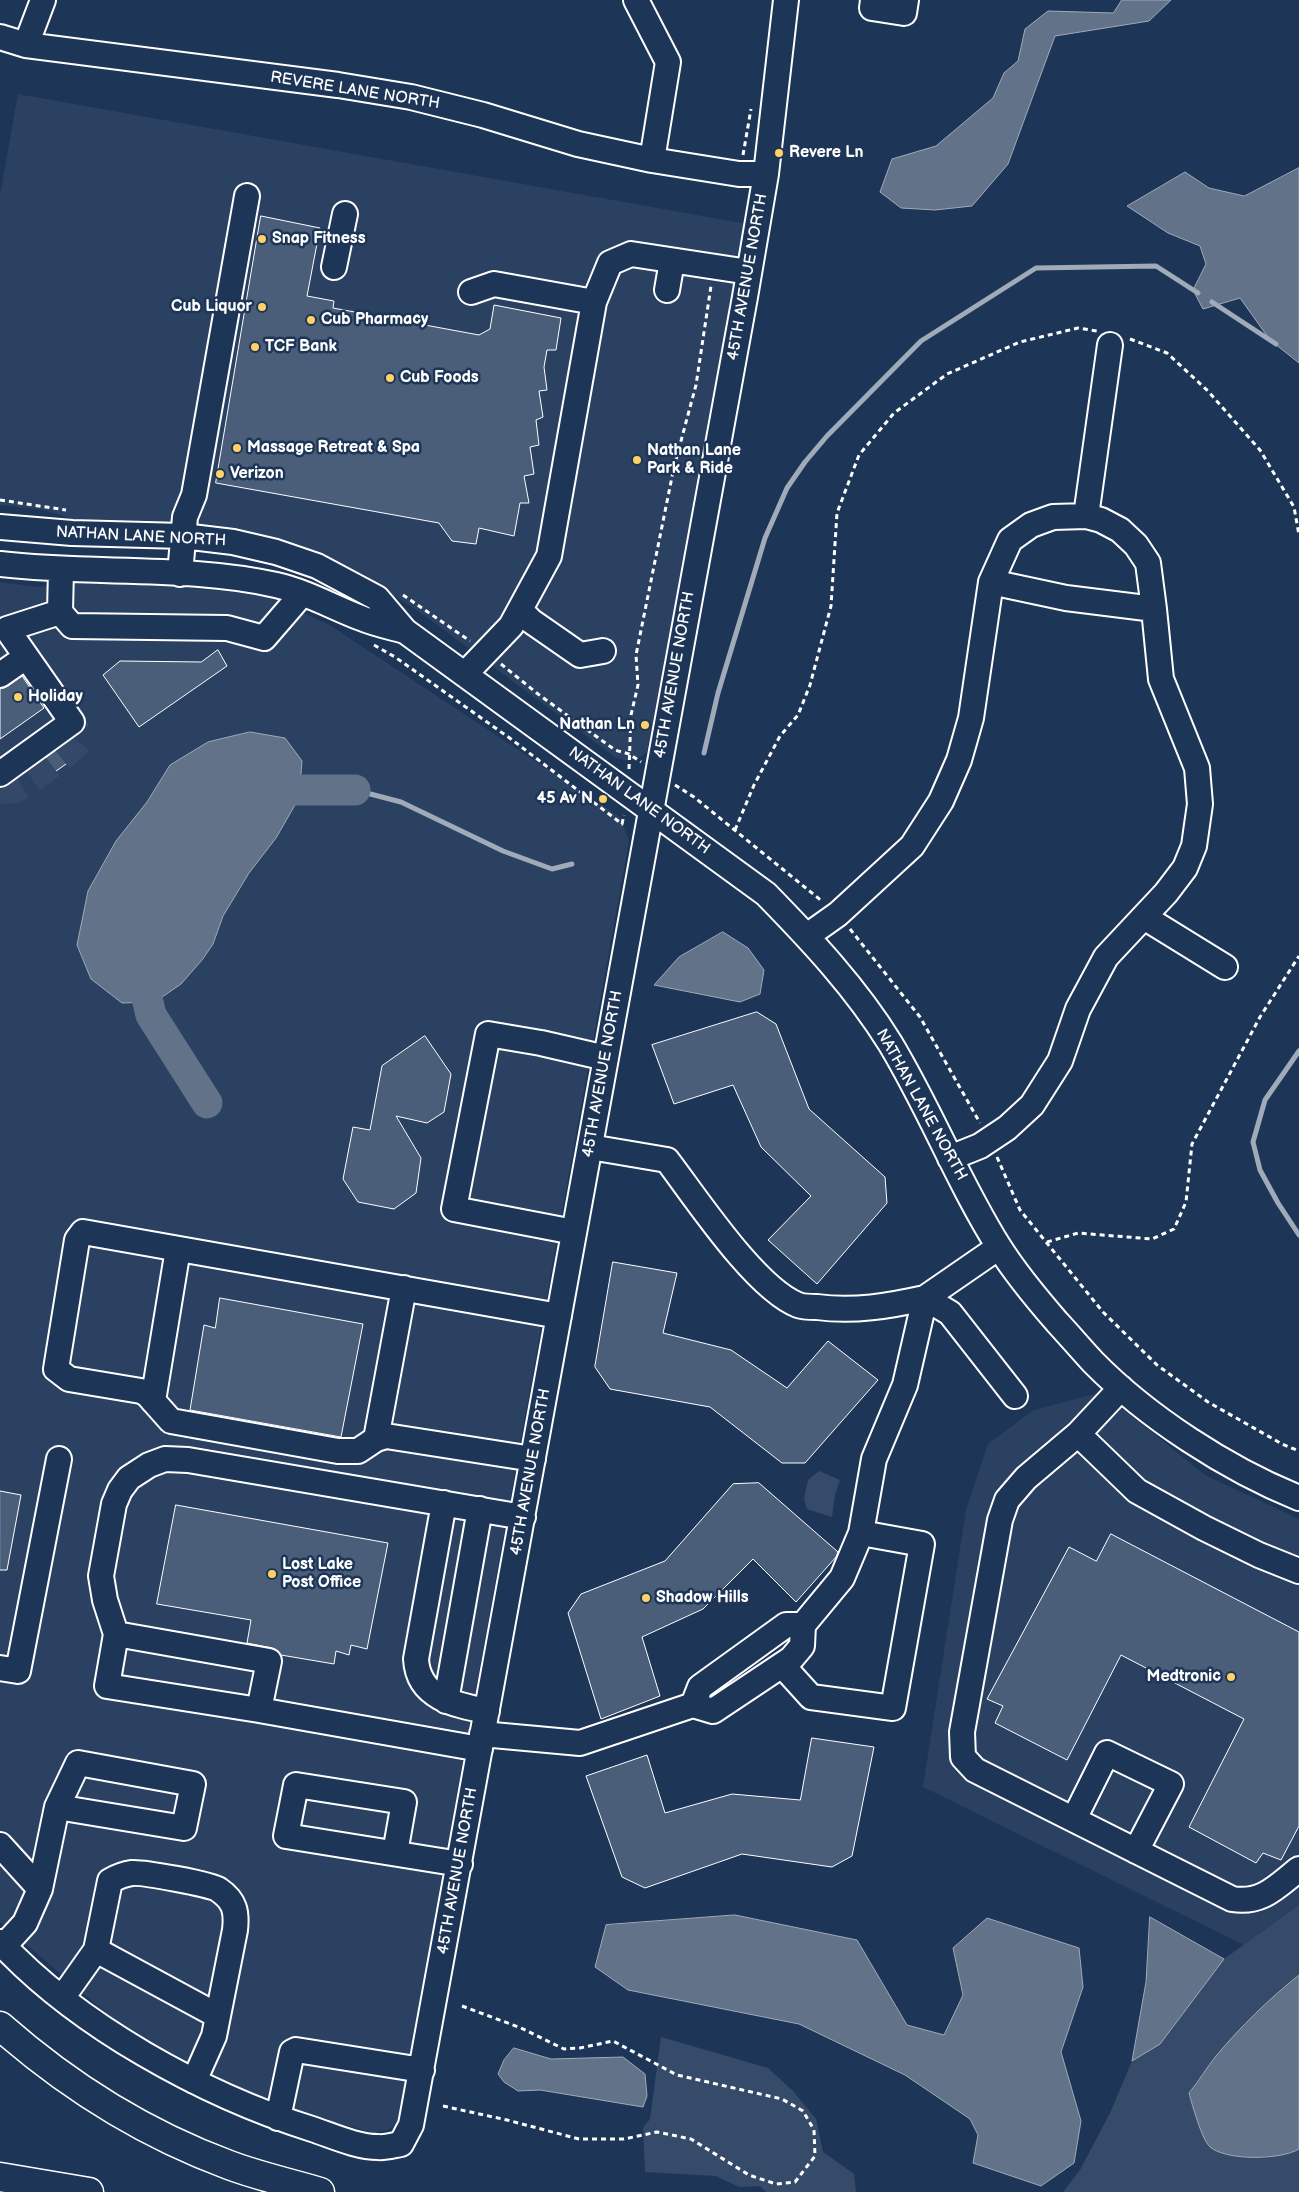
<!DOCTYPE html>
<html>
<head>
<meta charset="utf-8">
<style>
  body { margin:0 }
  canvas { display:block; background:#1d3557 }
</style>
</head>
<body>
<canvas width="1299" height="2192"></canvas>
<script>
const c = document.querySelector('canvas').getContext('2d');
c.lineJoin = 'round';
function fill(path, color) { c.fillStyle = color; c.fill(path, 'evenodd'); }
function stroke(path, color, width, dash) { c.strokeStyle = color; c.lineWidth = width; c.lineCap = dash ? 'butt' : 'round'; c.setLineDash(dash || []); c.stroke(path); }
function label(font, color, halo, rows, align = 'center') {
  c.font = font + ' "Balsamiq Sans",sans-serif'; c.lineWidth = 5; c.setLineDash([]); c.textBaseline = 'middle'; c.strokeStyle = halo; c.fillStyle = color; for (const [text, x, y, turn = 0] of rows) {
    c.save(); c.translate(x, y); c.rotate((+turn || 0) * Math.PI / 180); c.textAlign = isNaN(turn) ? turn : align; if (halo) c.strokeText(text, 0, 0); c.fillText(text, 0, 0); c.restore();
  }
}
fill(new Path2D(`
  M18,94L747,224L647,752L636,760H624L616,758L417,610L347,568L284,542L221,528L85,523L44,510L0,505V195Z
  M0,582L38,587L83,582L180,587L264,595L328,624L620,817L629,841L397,2125L387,2130L374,2133L328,2120L259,2097L185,2061L118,2023L0,1922Z
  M1102,1392L1205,1475L1299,1519V1905L1244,1945L923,1787L966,1510L988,1444L1034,1410Z`), '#2a4161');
fill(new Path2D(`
  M819,1471L840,1480L835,1495L832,1517L807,1509L804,1499L808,1480Z
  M1299,1905V1975C1269,1999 1241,2026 1216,2056C1207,2067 1199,2081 1189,2093L1208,2146C1231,2158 1276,2163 1299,2149V2192H1063L1080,2170L1110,2113L1132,2061L1160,2044L1224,1959Z
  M661,2037L768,2068L793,2091L816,2119L823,2152L854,2174L856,2192H766L760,2186L739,2187L716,2176L645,2172L643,2128L650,2119Z`), '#364b69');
const water = new Path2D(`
  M1122,0H1171L1149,21L1055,36L1008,164L972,206L935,210L901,208L880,192L892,159L936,146L993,98L1004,73L1018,61L1025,29L1048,11L1113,13Z
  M1299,168V363L1270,340L1240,298L1203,309L1193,290L1206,264L1200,246L1168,233L1127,206L1185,172L1209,188L1244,196Z
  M250,732L285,738L302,761L299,798L276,838L249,873L223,916L213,944L202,960L181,984L155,1002L122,1003L91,979L77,945L88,891L116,841L147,802L170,765L208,742Z
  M723,932L748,948L764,970L760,994L740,1002L654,985L679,957Z
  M735,1915L857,1940L907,2025L944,2035L963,1995L953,1948L987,1918L1079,1948L1083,1987L1061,2052L1081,2121L1074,2163L1041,2186L973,2163L978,2135L970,2119L905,2075L799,2024L628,1990L595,1967L606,1925Z
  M1150,1917L1224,1959L1160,2044L1132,2061L1146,1982Z
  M1299,1975V2149C1281,2160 1227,2161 1210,2147C1202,2140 1192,2104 1189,2093C1199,2081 1207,2067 1216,2056C1241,2026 1269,1999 1299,1975Z
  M514,2048L551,2059L623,2057L645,2074L647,2096L643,2107L540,2090L518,2091L504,2082L498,2074L504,2060Z`);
fill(water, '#617289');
stroke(water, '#a0aab8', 1);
stroke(new Path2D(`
  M1212,302L1276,344
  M704,753L718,693L765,538L787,488L805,462L827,436L921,341L1036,268L1156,266L1198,293
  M355,790L401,802L503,851L552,869L572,864
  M1299,1051L1265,1100L1253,1142L1260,1170L1278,1203L1299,1235`), '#a0aab8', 5);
stroke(new Path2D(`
  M258,790H355
  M138,960L151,1015L207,1103`), '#617289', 31);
const building = new Path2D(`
  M261,216L320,228L307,296L334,301L333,308L479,335L490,329L494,305L561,318L556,350H547L544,367L547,390L539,391L543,417L536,420L539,445L530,447L534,474L524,476L529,503H520L514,536L479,528L476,544L452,541L439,523L216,483Z
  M218,650L227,666L139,727L103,675L120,661L201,662Z
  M22,676L44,708L0,739V689L8,686Z
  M69,741L79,755L49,776L39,763Z
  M757,1012L776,1024L809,1109L885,1177L887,1203L817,1284L768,1240L811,1196L761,1147L733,1085L674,1104L652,1045Z
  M425,1036L451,1074L444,1112L427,1123L396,1116L421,1158L416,1193L394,1209L358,1202L343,1179L353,1127L370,1130L382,1066Z
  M613,1262L677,1273L663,1333L731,1350L787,1388L828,1341L878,1380L805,1463H782L710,1407L610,1389L595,1367Z
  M220,1298L363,1324L341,1437L190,1410L204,1325L215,1328Z
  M759,1483L838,1552L836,1557L796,1602L753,1559L703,1609L642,1637L660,1696L601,1719L568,1613L581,1594L665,1561L733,1484Z
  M0,1491L21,1495L7,1570H0Z
  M176,1505L388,1543L367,1649L351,1645L349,1655L336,1651L334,1664L281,1655L272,1648L247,1643L251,1620L157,1604Z
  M1111,1534L1299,1632V1826L1281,1860L1263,1853L1256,1863L1189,1827L1244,1719L1121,1655L1067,1760L995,1723L1003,1706L987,1699L1069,1547L1096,1561Z
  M812,1738L874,1747L852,1856L832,1867L742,1854L645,1888L622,1877L586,1776L647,1755L665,1813L732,1794L800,1800Z`);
fill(building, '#4a5d79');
stroke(building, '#fff', 1);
stroke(new Path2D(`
  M0,791C7,793 13,792 19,789C32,782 78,750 82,739L81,734L72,722`), '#344968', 24, [24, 12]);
const minor = new Path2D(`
  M636,0L668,62L652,160
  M873,0L872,8L904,13L906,0
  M0,37L26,45L338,85L411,97L483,115L578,144L652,160L739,174H766
  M26,45L43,0
  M334,267L345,214
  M667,290L672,261
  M471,292L494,284L594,302
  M1086,516L1110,345
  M0,527L72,533L183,536L233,542L276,552L317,566L377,598L405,631L766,894C811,940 856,988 890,1043C930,1109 958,1182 999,1247C1016,1274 1037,1299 1057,1322C1069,1335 1081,1349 1093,1362C1147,1417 1227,1469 1299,1498
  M0,564C90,575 188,565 276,585C307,592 332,607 361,618C375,624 390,627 405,631
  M180,574L185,517L194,495L247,196
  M991,582L1066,598L1154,609
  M520,610L531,621L580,655L603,651
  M60,612L72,626L227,628L264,638L302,594
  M465,674L511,626L549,556L594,302L610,263L631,254L749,272
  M0,675L26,657
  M0,774L72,722L7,629L60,612L61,569
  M1144,917L1225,967
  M807,936L838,914L912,846L941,801L959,760L971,718L991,582L1010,540L1031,525L1053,517L1086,516L1101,520L1120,530L1136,545L1148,563L1154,609L1161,679L1197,768L1200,804L1194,846L1185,868L1166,893L1106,957L1078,1009L1060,1061L1032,1105L1007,1128L980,1146L950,1158
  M590,1147L667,1160C696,1198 755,1288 798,1305C803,1307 811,1307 817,1307C854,1312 889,1306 925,1298L950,1313L1015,1396
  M574,1232L454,1209L488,1034L541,1043L606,1058
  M153,1401L178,1249
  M1078,1434L1121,1388
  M376,1439L404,1288
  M533,1459L386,1436L376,1439L358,1451H338L171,1421L147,1394L141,1391L69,1379L56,1369L77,1240L83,1232L559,1316
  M444,1503L416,1659C418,1698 455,1705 487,1711
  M1299,1571L1259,1555L1204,1528L1137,1491L1078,1434L1026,1478L1007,1500L1000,1520L962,1732L963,1757L975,1770L1232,1899C1262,1904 1276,1887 1299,1869
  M803,1625L842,1578L861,1533L874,1459L905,1385L925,1298L999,1247
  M116,1634L269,1661L259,1710L480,1749
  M782,1665L811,1697L893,1708L922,1544L861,1533
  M0,1668L18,1671L59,1459
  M446,1701L480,1509
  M259,1710L107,1686L116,1634L105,1600L101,1576L114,1504L120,1490L129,1478L149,1465L165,1459L188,1460L523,1517
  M482,1734L580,1743L693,1705L713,1711L791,1659L802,1646L803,1625H786L700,1687L693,1705
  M1074,1819L1107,1753L1171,1784L1136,1851
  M0,1845L40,1889L57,1807L78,1763L193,1784L184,1828L57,1807
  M395,1853L404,1802L296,1785L286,1836L460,1864
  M0,1942C78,2026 204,2095 312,2129C333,2136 357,2147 378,2147C385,2148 394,2145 401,2144L411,2125L745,297L766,174L786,0
  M4,1946L25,1923L40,1889
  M96,1950L218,2016
  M62,1998L96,1950L110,1881C117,1877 124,1874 132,1873C142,1872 211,1884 219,1890C235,1901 237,1912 235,1930L214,2036L194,2081
  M278,2118L292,2052L296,2050L422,2070`);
const highway = new Path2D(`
  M0,2026C67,2085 145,2134 229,2165C258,2176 290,2183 320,2192
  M0,2177L89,2192`);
stroke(minor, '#fff', 28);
stroke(highway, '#fff', 31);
stroke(new Path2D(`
  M743,155L751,109
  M1130,339L1167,353L1208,391L1260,450L1294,507L1299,535
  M0,500L66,510
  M403,595L470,641
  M374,645L395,657L511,739L622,824L624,815
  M501,664L538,694L615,750L629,754L641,762
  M629,769L631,715L638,685L636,655L674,467L696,385L711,286
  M675,785L694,797L823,902
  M735,830L754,785L780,736L798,715L810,685L831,606L837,513L859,455L894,413L947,374L1020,342L1078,328L1097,331
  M850,929L920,1017L980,1123
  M997,1157L1020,1210L1103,1312L1157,1365L1208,1402L1282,1444L1299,1451
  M1047,1242L1078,1233L1152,1239L1174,1229L1186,1202L1192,1144L1260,1017L1299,956
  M443,2106L507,2120L579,2139H624L657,2132L691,2139L749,2175L776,2184L795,2182L815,2156L814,2130L803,2111L782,2099L677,2075L613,2041L580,2048L564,2049L521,2028L462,2006`), '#fff', 3, [5, 4]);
stroke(minor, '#1d3557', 24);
stroke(highway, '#1d3557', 28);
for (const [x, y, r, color] of [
  [779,153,5,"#ffd166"],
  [262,239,5,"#ffd166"],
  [262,307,5,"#ffd166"],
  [311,320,5,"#ffd166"],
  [255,347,5,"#ffd166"],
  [390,378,5,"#ffd166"],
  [237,448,5,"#ffd166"],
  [637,460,5,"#ffd166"],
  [220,474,5,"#ffd166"],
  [18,697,5,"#ffd166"],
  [645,725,5,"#ffd166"],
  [603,799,5,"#ffd166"],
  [272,1574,5,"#ffd166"],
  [646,1598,5,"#ffd166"],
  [1231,1677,5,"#ffd166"]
]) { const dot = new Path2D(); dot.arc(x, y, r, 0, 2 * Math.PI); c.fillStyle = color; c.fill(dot); stroke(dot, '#1d3557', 2); }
label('16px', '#fff', '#1d3557', [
  ["REVERE LANE NORTH",355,91,9],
  ["45TH AVENUE NORTH",748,277,-80],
  ["NATHAN LANE NORTH",141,537,3],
  ["45TH AVENUE NORTH",675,675,-80],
  ["NATHAN LANE NORTH",639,801,36],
  ["45TH AVENUE NORTH",603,1074,-80],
  ["NATHAN LANE NORTH",921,1105,61],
  ["45TH AVENUE NORTH",531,1472,-80],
  ["45TH AVENUE NORTH",458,1871,-80]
]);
label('bold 16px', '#fff', '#1d3557', [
  ["Revere Ln",789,153],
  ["Snap Fitness",272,239],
  ["Cub Liquor",252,307,"right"],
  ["Cub Pharmacy",321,320],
  ["TCF Bank",265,347],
  ["Cub Foods",400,378],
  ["Massage Retreat & Spa",247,448],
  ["Nathan Lane",647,451],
  ["Park & Ride",647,469],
  ["Verizon",230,474],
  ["Holiday",28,697],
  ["Nathan Ln",635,725,"right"],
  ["45 Av N",593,799,"right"],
  ["Lost Lake",282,1565],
  ["Post Office",282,1583],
  ["Shadow Hills",656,1598],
  ["Medtronic",1221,1677,"right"]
], 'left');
</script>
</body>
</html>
